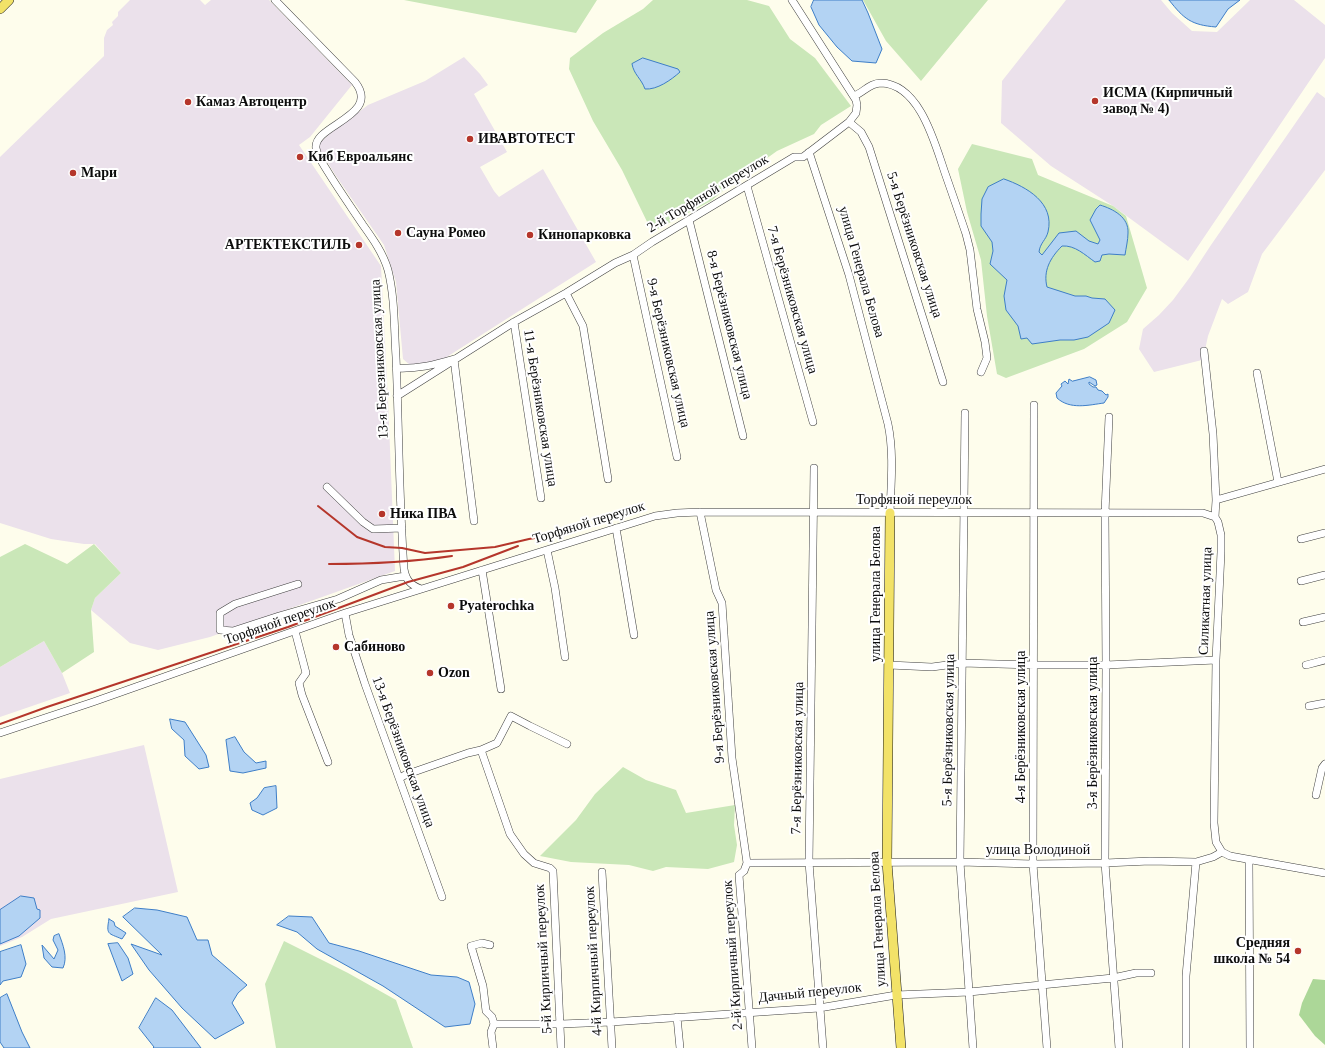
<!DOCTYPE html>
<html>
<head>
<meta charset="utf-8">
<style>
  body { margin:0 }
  canvas { display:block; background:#fefdec }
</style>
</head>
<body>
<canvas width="1325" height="1048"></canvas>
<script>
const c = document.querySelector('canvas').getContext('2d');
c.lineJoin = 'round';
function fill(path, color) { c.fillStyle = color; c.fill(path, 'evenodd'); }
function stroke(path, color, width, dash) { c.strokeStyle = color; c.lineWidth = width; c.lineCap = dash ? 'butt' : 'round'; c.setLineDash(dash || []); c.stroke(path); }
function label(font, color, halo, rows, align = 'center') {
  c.font = font + ' "Times New Roman",serif'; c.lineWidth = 4; c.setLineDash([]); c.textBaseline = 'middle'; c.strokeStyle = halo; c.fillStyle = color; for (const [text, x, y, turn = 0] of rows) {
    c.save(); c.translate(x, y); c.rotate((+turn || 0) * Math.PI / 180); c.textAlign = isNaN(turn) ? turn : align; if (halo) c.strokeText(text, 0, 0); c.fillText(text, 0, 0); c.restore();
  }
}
fill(new Path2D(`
  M130,0H200L205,5L211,0H269L352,85L310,137L299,145L381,266L388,400L395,571L210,637L158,650L130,643L91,610L95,598L121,573L95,544H84L51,539L0,523V157L104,56V38L107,30L113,25L112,22L118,16V12Z
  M1066,0H1161L1172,13L1192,31L1217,32L1250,0H1294L1325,25V58L1188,261L1113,206L1051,166L1001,123L1002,81Z
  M464,57L480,74L488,85L474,94L507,152L480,167L494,191L499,197L543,169L596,262L442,360L411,366L403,359L396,282L384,245L336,176L319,148V144L328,135L368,105L425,81Z
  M1317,92L1325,98V170L1262,254L1248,292L1228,304L1222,299L1208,336L1205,350L1206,359L1154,372L1139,349L1143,329L1159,315L1173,300L1190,277L1211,245Z
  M44,641L62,673L70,693L0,717V667Z
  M144,745L178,892L51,919L22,937L0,946V779Z`), '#ebe1eb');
fill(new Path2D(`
  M404,0H597L576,33Z
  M653,0H747L769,6L790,39L815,58L851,106L821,125L814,134L777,151L731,184L711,201L652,232L622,170L593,121L569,69L570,58L603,33L643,9Z
  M863,0H988L921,81L886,41Z
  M972,144L1032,159L1038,175L1113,206L1126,216L1147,288L1127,322L1084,349L1006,378L997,374L987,316L981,260L967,212L958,169Z
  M25,544L67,564L94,544L121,573L95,598L91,610L94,652L62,673L44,641L0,667V557Z
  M623,767L646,780L676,790L686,813L735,805L734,825L737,845L734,862L708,869L666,867L653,871L629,865L571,862L540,856L576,820L595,794Z
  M284,941L348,973L396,1000L413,1048H276L265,984Z`), '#cae7b8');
fill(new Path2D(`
  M1313,979L1325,980V1045L1315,1036L1299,1015L1302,1003Z`), '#acd798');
const water = new Path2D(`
  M814,0H862L868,13L882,49L876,63L852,61L837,47L819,25L811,7Z
  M1169,0H1240L1228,9L1216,27C1191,25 1184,19 1169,0Z
  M643,58L678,69L680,72C671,80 657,90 645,89C641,78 634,75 632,64Z
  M1004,179C1027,187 1055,203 1048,232C1046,240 1040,243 1039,252L1042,255L1059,233L1076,231L1089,241L1098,244L1100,240L1090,220L1096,209L1100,205C1113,209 1129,217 1128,233C1128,240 1126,248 1125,255L1109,254L1102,255L1100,261L1095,262C1085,255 1075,245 1062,246C1050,258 1043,271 1047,287L1075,296H1086L1092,298L1105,299L1115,310L1109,323L1088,337L1074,340H1060L1032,344L1027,338L1021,339L1018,326L1006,310L1004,296L1007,280L990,264L993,251L992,242L981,226V214L982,199L988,187Z
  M1090,377L1096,380L1097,385L1095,386L1089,382V384L1093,387H1096L1098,390L1102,391L1106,395L1108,394V397L1104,403C1089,405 1070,410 1057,398L1056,393L1062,386L1061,384L1065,381L1068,384L1069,379L1072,381Z
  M170,719L185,722L206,755L209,767L199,769L185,756L184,740L172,729Z
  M235,737L244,752L256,763L266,761V768L243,773L230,771L226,740Z
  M276,786L277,808L263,815L252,810L250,803L257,798L264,788Z
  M21,896L34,898L37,909L40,910V918L19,936L0,944V910Z
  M135,908L157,910L187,917L197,940H208L212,955L247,985L238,993L232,1003L244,1023L215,1039L182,1008L149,970L131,944L162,955L123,917Z
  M289,916L312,917L329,943L359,951L431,975L457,977L469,982L475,1004L470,1024L445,1027L383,986L317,949L297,932L277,925Z
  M109,919L114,922L115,926L126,933L122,939C108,933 106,935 109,919Z
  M59,934C63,945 68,957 63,968L52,967L44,958L42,945L54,959L58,950L53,940L54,936Z
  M118,943L128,958L133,974L122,981L108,944Z
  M21,945L26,964L21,977L3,981L0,985V952Z
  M7,994L22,1032L30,1048H4L0,1042V998Z
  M156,998L172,1010L201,1048H153L154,1047L139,1028Z`);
fill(water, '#b3d3f3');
stroke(water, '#3e7ec7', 1);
const minor = new Path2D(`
  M275,0L355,82C382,116 313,125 316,148C317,156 324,165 328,172C339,190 351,207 363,225C373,239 383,253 388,270C395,298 394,328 396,357C399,428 399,499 404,569C406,581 411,585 421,589
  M854,96C864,92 870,83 881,83C920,84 935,144 945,173C952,193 959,213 966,234L970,250L977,309L985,342L987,358L981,372
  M849,122L861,132L869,147L943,382
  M809,152L849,275L888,424C894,453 891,483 890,513
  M747,186L813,422
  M689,220L743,436
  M633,255L677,457
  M566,293L583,326L608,479
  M514,322L541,498
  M1204,351L1213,434L1216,500L1215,517L1218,522L1221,535V552L1216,660L1214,823L1216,842L1222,852
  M396,368C418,369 434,365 454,359L474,521
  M1257,373L1278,482
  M397,396L514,322L566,293L615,263L633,255L652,242L794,157H803L849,122L856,113L857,105L856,100L792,0
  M1034,405L1033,864L1047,1048
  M965,413L960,862L973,1048
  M1109,417L1105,513L1106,665L1105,863L1119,1048
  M814,468L809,862L823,1048
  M327,487L363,522L373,529L402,528
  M1216,500L1325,469
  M700,512L716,590L722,603L732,758L747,863
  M616,528L634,635
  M1301,539L1325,533
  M547,550L555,588L565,657
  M482,570L501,689
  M1301,581L1325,575
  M298,584L235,604L220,613V630L233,631L279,616L338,599L381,580L405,576
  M345,613L349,635L365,684L442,897
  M1303,622L1325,617
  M295,631L306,673L299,683L302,695L328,762
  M889,665L932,667L962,663L1034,665H1106L1216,660
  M1306,665L1325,660
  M1309,706L1325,703
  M0,733L93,702L345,613L655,516L677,513L700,512L1203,513L1215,517
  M481,750L510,834L524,854L534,863L550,868L553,871L561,1048
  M400,778L405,775L468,753L481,750L497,743L511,716L530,726L567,744
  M1316,795L1322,768L1325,764
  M1222,852L1230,856L1325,873
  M1249,860L1250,1048
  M747,863L960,862L1033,864L1105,863L1150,861L1196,862L1213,857L1222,852
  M747,863L744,871L739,875L752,1048
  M602,872L612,1048
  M490,945L482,943L471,946L483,986L486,1011L492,1017L494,1024L491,1032L493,1048
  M677,1017L680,1048
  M494,1024H561L611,1022L819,1008L896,995L969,992L1113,978L1136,973H1151
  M1186,1048V976L1196,862`);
const major = new Path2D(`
  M0,9L9,0
  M890,513L887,862L901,1048`);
stroke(minor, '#3f3f3f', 8);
stroke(major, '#1d1d1d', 10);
stroke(minor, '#fff', 7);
stroke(major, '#f2e268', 9);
stroke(new Path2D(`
  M318,506L357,537L385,547L402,548L425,553L495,547L529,539L558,534
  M329,564C370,564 411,562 452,556
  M0,724L47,707L288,627L408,582L463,567L518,546`), '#b5362b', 2);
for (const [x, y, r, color] of [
  [1095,101,4,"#b5362b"],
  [188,102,4,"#b5362b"],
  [470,139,4,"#b5362b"],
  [300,157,4,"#b5362b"],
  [73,173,4,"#b5362b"],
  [398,233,4,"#b5362b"],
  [530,235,4,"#b5362b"],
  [359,245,4,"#b5362b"],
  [382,514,4,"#b5362b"],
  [451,606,4,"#b5362b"],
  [336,647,4,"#b5362b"],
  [430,673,4,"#b5362b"],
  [1298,951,4,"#b5362b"]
]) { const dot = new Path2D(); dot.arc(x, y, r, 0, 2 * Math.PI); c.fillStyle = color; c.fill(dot); stroke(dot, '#fff', 1.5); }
label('bold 14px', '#0c0c0c', '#fff', [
  ["ИСМА (Кирпичный",1103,93],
  ["завод № 4)",1103,109],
  ["Камаз Автоцентр",196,102],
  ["ИВАВТОТЕСТ",478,139],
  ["Киб Евроальянс",308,157],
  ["Мари",81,173],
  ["Сауна Ромео",406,233],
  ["Кинопарковка",538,235],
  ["АРТЕКТЕКСТИЛЬ",351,245,"right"],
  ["Ника ПВА",390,514],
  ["Pyaterochka",459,606],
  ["Сабиново",344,647],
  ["Ozon",438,673],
  ["Средняя",1290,943,"right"],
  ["школа № 54",1290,959,"right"]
], 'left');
label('14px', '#0c0c0c', '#fff', [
  ["2-й Торфяной переулок",708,194,-31],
  ["5-я Берёзниковская улица",914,245,72],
  ["улица Генерала Белова",861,272,74],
  ["7-я Берёзниковская улица",792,300,74],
  ["8-я Берёзниковская улица",729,325,76],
  ["9-я Берёзниковская улица",668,353,77],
  ["13-я Березниковская улица",380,359,-93],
  ["11-я Берёзниковская улица",540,408,81],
  ["Торфяной переулок",914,500],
  ["Торфяной переулок",589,523,-17],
  ["улица Генерала Белова",876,594,-90],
  ["Силикатная улица",1206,601,-88],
  ["Торфяной переулок",280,622,-19],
  ["9-я Берёзниковская улица",715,687,-94],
  ["4-я Берёзниковская улица",1021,727,-90],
  ["5-я Берёзниковская улица",949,730,-89],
  ["3-я Берёзниковская улица",1093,733,-90],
  ["13-я Берёзниковская улица",403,752,70],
  ["7-я Берёзниковская улица",798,758,-89],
  ["улица Володиной",1038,850],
  ["улица Генерала Белова",878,919,-93],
  ["2-й Кирпичный переулок",733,955,-94],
  ["5-й Кирпичный переулок",544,959,-93],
  ["4-й Кирпичный переулок",594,961,-93],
  ["Дачный переулок",810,993,-6]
]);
</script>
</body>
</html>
